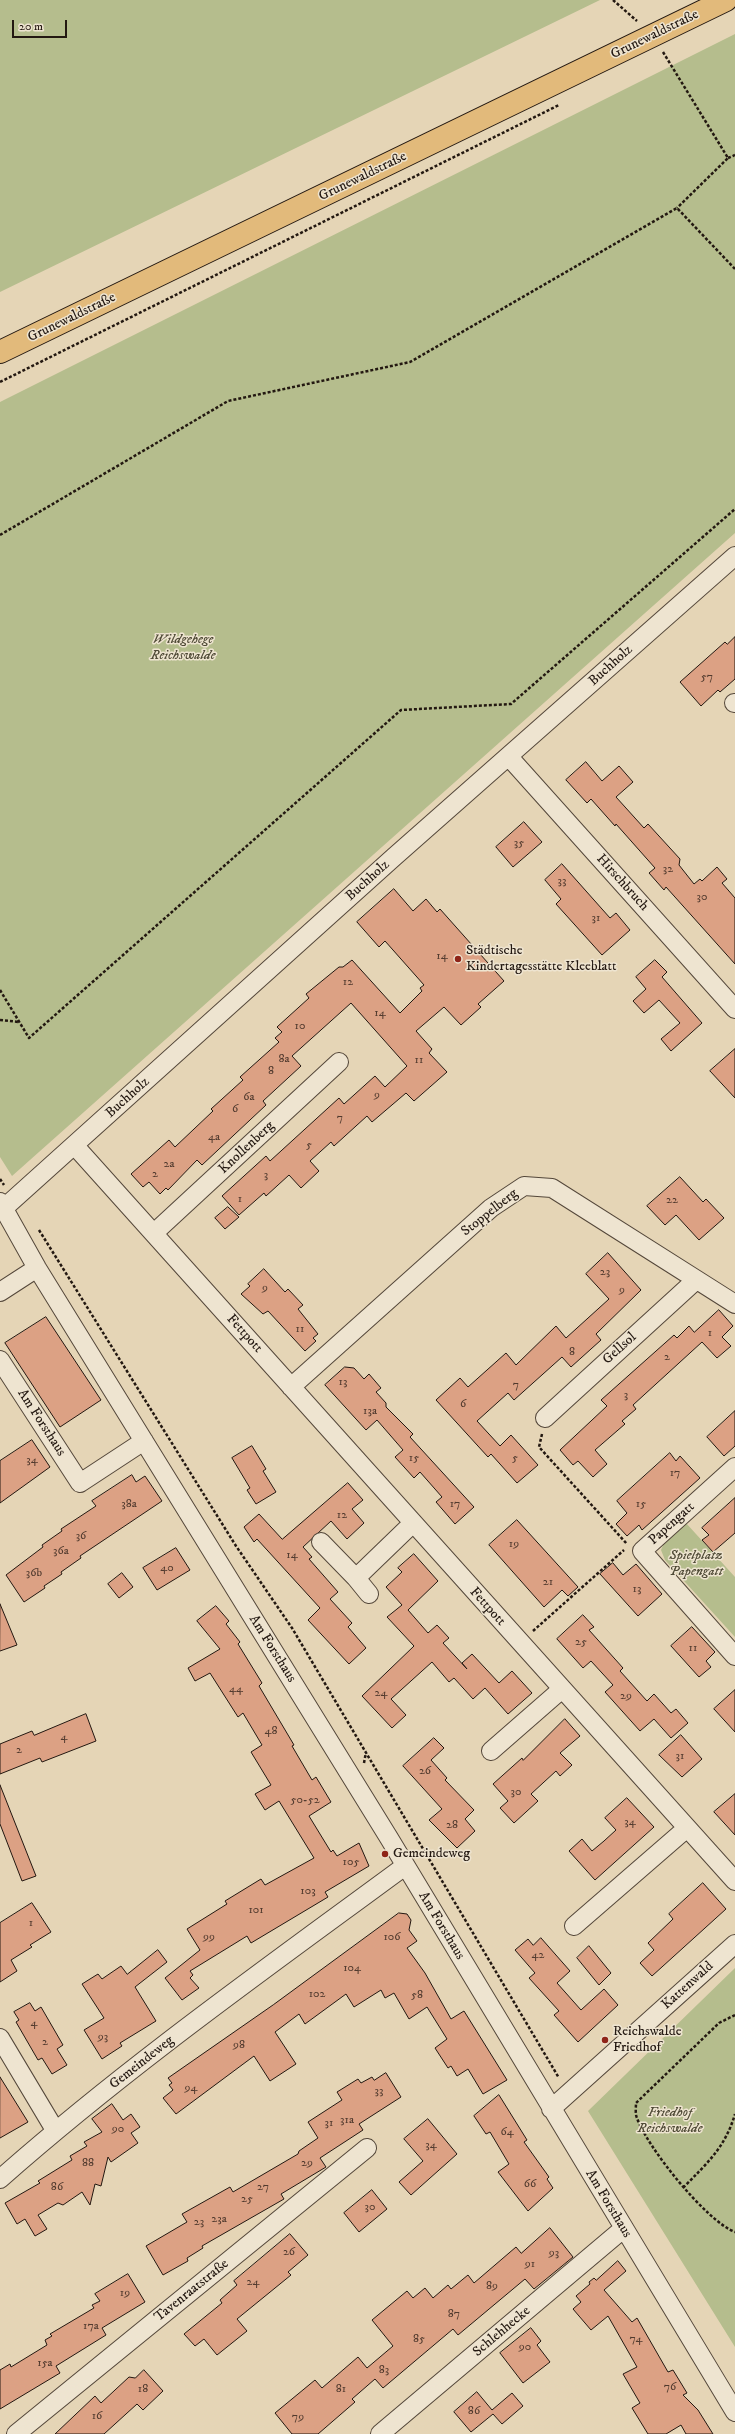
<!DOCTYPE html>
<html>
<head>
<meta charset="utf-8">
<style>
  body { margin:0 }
  #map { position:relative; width:735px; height:2434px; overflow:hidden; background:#e5d5b6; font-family:"IM FELL DW Pica",serif }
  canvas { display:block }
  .scale { position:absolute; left:12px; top:20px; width:55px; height:18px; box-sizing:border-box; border:2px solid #231811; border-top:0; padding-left:5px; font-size:12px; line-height:14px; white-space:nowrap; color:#231811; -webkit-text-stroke:3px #eee4d0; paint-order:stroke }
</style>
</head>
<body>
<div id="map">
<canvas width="735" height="2434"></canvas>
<div class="scale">20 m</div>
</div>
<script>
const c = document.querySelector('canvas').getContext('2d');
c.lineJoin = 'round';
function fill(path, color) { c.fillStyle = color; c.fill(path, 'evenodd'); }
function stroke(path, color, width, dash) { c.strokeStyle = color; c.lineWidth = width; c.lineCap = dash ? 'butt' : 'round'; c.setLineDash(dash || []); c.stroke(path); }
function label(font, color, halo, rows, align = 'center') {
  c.font = font + ' "IM FELL DW Pica",serif'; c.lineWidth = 3; c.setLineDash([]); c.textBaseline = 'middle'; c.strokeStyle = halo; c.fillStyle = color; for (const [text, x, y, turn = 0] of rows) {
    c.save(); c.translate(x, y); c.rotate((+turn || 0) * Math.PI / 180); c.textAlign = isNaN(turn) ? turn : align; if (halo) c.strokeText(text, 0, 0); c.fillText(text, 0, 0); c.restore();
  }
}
fill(new Path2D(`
  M0,0H600L0,292Z
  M735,34V533L12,1176L0,1157V402Z
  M686,1523L735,1577V1637L665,1560L661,1550L665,1541Z
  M735,1968V2347L588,2111Z`), '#b5bd8d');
const building = new Path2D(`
  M735,637V679L720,692L718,690L701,706L680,682L725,642L727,644Z
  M586,762L602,781L619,766L633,782L616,797L644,828L648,824L680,859L679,865L694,884L700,879L702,881L717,867L727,879L722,883L735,898V964L666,887L664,890L649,873L655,868L616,824L615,826L591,799L587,803L566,780Z
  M524,822L542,842L513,867L496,847Z
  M562,864L610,918L616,913L630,930L602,955L556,904L561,899L545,880Z
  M394,889L413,911L426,899L437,912L440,909L504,981L478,1004L481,1007L461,1025L444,1007L416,1031L432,1049L429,1053L447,1072L414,1101L406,1093L372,1122L367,1116L334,1146L331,1142L310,1161L319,1171L301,1188L289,1175L266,1196L264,1193L239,1215L222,1196L266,1156L270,1161L339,1098L344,1104L375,1076L385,1087L407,1066L351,1003L292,1056L301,1066L263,1101L266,1105L202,1165L197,1160L168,1190L166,1188L160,1194L149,1182L143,1187L131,1174L169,1140L175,1147L213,1111L211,1109L243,1080L240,1077L279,1042L275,1038L282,1032L277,1027L309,998L306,994L339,967H343L352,960L400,1013L422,991L420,988L424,985L385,941L379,947L357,922Z
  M655,960L667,972L662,977L702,1023L671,1051L661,1039L680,1023L659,1000L644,1013L633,1001L646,989L636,977Z
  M735,1049V1098L710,1071Z
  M680,1177L703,1202L706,1199L724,1218L699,1240L676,1215L665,1225L647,1206Z
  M228,1207L239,1217L225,1229L215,1218Z
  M608,1253L641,1290L596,1334L601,1340L571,1367L562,1357L514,1400L508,1393L477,1421L500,1446L511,1435L538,1465L517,1483L491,1454L488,1457L436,1400L460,1378L468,1387L506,1353L516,1365L556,1326L566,1338L609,1299L586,1274Z
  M264,1269L285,1292L288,1289L303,1305L298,1309L318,1334L313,1338L316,1341L305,1351L268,1311L263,1314L241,1294L250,1286L248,1284Z
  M719,1310L733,1326L722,1337L731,1346L717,1358L702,1342L633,1405L636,1409L622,1421L625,1424L595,1450L607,1464L593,1477L578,1461L573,1465L560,1450L607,1406L601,1400L674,1335L677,1338L689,1326L694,1332Z
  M46,1317L101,1400L60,1427L5,1343Z
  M345,1367L354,1368L364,1379L369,1374L381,1388L376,1392L386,1403V1407L413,1434L410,1437L474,1507L455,1524L436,1502L442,1497L420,1472L414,1478L395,1457L403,1450L377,1420L366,1430L325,1385Z
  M735,1411V1446L724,1456L707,1437Z
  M32,1440L50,1467L0,1503V1461Z
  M252,1446L266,1469L263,1471L276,1492L256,1504L247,1490L250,1488L232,1458Z
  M670,1453L676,1461L680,1456L700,1478L642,1530L639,1525L627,1536L616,1524L627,1513L617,1501Z
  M132,1475L136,1482L145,1476L162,1501L80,1556L81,1558L61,1572L62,1574L44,1586L45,1588L24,1602L6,1575L43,1547L42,1545L62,1531L61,1529L96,1506L92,1501Z
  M348,1483L363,1500L352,1509L364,1523L347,1539L331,1521L303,1547L312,1557L309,1559L338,1592L330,1599L352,1623L348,1627L366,1648L349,1664L308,1620L320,1608L257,1539L254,1542L244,1527L259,1514L282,1539Z
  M735,1498V1533L713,1552L702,1540L709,1535L702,1528Z
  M517,1520L578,1587L568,1596L562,1590L544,1607L489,1545Z
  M176,1548L190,1570L157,1590L143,1568Z
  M414,1554L438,1581L408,1610L428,1633L437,1625L449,1638L443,1643L467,1669L462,1663L472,1654L499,1683L512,1671L532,1693L508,1714L485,1688L473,1699L454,1678L449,1682L432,1662L391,1699L406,1715L392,1728L362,1696L414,1646L387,1617L402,1605L386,1587L402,1572L398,1568Z
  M613,1563L623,1575L636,1564L662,1594L638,1616L600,1574Z
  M122,1573L133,1587L119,1598L108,1584Z
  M0,1604L17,1645L0,1651Z
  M216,1606L229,1621L226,1624L240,1642L238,1644L262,1683L259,1686L294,1745L292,1746L312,1780L316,1777L331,1802L309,1816L331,1852L333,1850L337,1856L359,1843L369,1866L325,1892L328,1897L251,1943L247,1936L190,1971L193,1975L190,1978L199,1988L182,2000L165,1978L200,1950L187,1929L227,1904L225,1901L261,1879L265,1885L314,1858L279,1801L265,1810L255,1794L271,1785L251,1752L262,1745L243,1713L238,1717L210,1673L195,1681L188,1668L220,1649L197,1621Z
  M583,1615L594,1627L589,1630L623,1668L620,1671L647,1701L654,1694L671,1713L676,1709L688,1723L671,1738L654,1719L640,1731L605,1692L613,1685L591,1661L583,1668L557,1639Z
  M692,1627L715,1652L706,1661L711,1667L699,1677L671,1646Z
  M735,1690V1732L714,1709Z
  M86,1714L96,1741L42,1762L40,1758L0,1774V1744L32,1731L34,1735Z
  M565,1719L580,1736L560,1753L572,1765L560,1776L556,1771L531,1794L538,1801L514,1823L500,1808L508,1801L493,1784L522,1758L523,1760Z
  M681,1735L702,1759L682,1777L659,1755Z
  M434,1738L444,1748L431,1760L447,1778L445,1780L474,1810L465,1819L475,1831L457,1848L429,1820L442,1809L403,1766Z
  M0,1785L36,1876L22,1881L0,1824Z
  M735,1794V1835L714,1812Z
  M627,1798L654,1827L595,1880L569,1851L582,1839L592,1851L604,1841L616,1830L605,1818Z
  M703,1883L726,1909L652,1976L640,1963L654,1950L648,1943L673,1919L669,1914Z
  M32,1903L51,1932L30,1945L32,1947L11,1960L17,1971L0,1982V1923Z
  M399,1913L407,1914L411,1920L409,1930L417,1941L407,1948L425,1973L451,2019L464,2011L507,2080L483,2094L468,2069L457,2076L451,2066L448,2068L435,2048L447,2039L427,2007L409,2019L394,1993L385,1998L381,1990L354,2007L346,1994L305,2024L299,2014L275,2032L296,2064L270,2081L254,2056L176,2114L163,2098L173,2090L169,2085L172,2083L168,2078L273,2005Z
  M541,1938L570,1971L557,1983L581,2010L604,1989L618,2005L578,2042L554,2015L559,2011L529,1978L535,1973L515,1950L528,1939L533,1945Z
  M589,1946L611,1973L599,1985L577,1958Z
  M158,1950L167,1962L135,1987L156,2021L120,2043L122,2046L102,2059L84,2030L104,2018L82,1984L98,1974L102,1979L121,1966L127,1974Z
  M30,2003L35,2011L41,2007L63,2045L57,2049L67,2065L52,2074L42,2058L38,2060L16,2022L19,2020L14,2012Z
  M386,2073L401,2097L359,2124L363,2130L320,2158L326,2167L281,2194L284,2199L202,2246L203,2248L187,2258L188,2261L163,2275L146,2246L187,2222L182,2214L230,2187L233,2192L298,2154L299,2151L318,2138L308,2122L342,2100L337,2092L358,2079L361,2083L372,2077L374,2080Z
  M0,2077L28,2122L0,2138Z
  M499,2095L527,2140L524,2142L549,2177L547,2179L553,2188L528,2211L498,2172L509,2164L490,2132L486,2134L474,2116Z
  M112,2104L123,2120L131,2114L140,2127L131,2133L138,2143L111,2162L108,2157L101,2186L95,2184L90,2205L82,2192L63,2205L58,2203L38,2215L47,2229L35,2236L25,2219L17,2224L5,2203L40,2183L38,2181L72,2160L70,2156L87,2146L84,2142L102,2132L92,2119Z
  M428,2119L457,2154L411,2195L399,2182L423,2161L404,2139Z
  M372,2190L387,2209L359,2232L344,2213Z
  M550,2228L573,2257L534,2289L525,2279L458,2335L453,2329L383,2388L375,2379L352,2399L355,2402L318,2434H292L275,2413L315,2380L322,2388L358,2357L367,2368L393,2346L372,2320L407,2291L413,2298L425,2288L433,2298L448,2285L451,2289L468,2275L474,2283L516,2247L521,2253Z
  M290,2234L308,2255L288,2272L291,2275L237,2319L247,2331L217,2355L204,2339L195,2346L184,2334L222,2303L220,2300L237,2285L234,2281Z
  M618,2261L626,2271L604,2290L632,2322L637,2318L668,2372L673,2370L687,2393L683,2395L698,2410L713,2434H686L681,2425L666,2434H648L632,2408L640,2403L623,2374L637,2367L608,2316L591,2330L573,2309L581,2302L576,2296L590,2284L589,2282L594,2278L596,2280Z
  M128,2274L145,2302L102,2328L106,2335L56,2366L60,2373L0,2409V2370L10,2364L11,2367L47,2345L45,2340L52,2336L50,2334L94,2308L92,2305L100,2301L95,2294Z
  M531,2328L541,2341L537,2345L550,2362L523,2383L500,2353Z
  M144,2370L163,2391L143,2410L137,2404L104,2434H55L95,2396L101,2403L129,2377L135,2378Z
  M477,2392L492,2410L512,2393L523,2406L502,2424L493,2414L471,2432L454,2412Z`);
fill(building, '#dca184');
stroke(building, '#231811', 1);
const minor = new Path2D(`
  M734,703H735
  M509,757L735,1009
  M75,1146L735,1881
  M0,1202L37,1268L389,1838L735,2412
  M4,1208L394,857L735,556
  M154,1233L339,1062
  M0,1292L37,1268
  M0,1360L80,1483L144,1441
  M291,1387L491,1208L524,1186L552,1188L735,1304
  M545,1418L696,1280
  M735,1467L642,1551L735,1656
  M321,1542L356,1578L413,1523
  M356,1578L369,1594
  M491,1751L562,1689
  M574,1926L687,1828
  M0,2038L55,2130
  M551,2109L735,1944
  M0,2179C128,2066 268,1967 405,1866
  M16,2434L367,2148
  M380,2434L623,2229`);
const major = new Path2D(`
  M0,352L726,0`);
stroke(minor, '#54473a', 20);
stroke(major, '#231811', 24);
stroke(new Path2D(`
  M613,0L637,21
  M663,52L728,158L677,208
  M728,158L735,155
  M0,382L559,105
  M0,535L228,401L410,362L677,208L735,269
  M0,990L29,1038L401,710L511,704L735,509
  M0,1020L19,1022
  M0,1179L4,1185
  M39,1230L236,1546L292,1628L559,2078
  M542,1434L539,1447L627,1544
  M533,1631L624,1550
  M364,1763L366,1752
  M735,2015L719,2023L636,2103C636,2107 635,2114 637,2118C647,2147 706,2221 735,2232
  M683,2188C707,2163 725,2148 735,2114`), '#231811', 2.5, [3, 2]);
stroke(minor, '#eee4d0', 18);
stroke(major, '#e2ba7b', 22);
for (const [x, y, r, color] of [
  [458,959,4,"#8f2418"],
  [385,1854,4,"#8f2418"],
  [605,2040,4,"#8f2418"]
]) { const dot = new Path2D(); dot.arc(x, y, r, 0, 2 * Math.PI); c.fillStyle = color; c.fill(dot); stroke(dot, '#eee4d0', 1.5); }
label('12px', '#513a2e', null, [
  ["57",707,678],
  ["35",519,844],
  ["32",668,870],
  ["33",562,882],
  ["30",702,898],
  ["31",596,919],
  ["14",442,957],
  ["12",348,983],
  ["14",380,1014],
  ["10",300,1027],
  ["8a",284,1060],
  ["11",419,1061],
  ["8",271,1072],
  ["9",377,1096],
  ["6a",249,1098],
  ["6",235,1110],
  ["7",340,1119],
  ["4a",214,1138],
  ["5",309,1146],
  ["2a",169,1165],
  ["2",155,1175],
  ["3",266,1176],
  ["1",240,1200],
  ["22",672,1201],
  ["23",605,1273],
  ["9",265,1289],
  ["9",622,1291],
  ["11",300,1330],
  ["1",710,1334],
  ["8",572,1353],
  ["2",667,1358],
  ["13",343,1383],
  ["7",516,1386],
  ["3",626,1396],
  ["6",463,1405],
  ["13a",370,1412],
  ["15",414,1459],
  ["5",515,1459],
  ["34",32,1461],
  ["17",675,1474],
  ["38a",129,1505],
  ["17",455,1505],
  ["15",641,1505],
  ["12",342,1516],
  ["36",81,1537],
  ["19",514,1545],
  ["36a",61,1552],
  ["14",292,1556],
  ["40",167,1569],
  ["36b",34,1574],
  ["21",548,1583],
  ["13",637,1590],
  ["25",581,1643],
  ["11",693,1649],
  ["44",236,1690],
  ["24",381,1694],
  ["29",626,1697],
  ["48",271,1732],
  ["4",64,1738],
  ["2",19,1751],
  ["31",680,1757],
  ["26",425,1772],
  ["30",516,1793],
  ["50-52",305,1801],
  ["34",630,1823],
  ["28",452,1826],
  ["105",351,1863],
  ["103",308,1892],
  ["101",256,1911],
  ["1",31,1924],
  ["99",209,1938],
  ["106",392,1938],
  ["42",538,1956],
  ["104",352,1969],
  ["102",317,1995],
  ["58",417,1996],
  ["4",34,2024],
  ["93",103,2038],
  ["2",45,2043],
  ["98",239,2046],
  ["94",191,2089],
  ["33",379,2092],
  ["31a",347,2121],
  ["31",329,2124],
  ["90",118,2130],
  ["64",507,2133],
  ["34",431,2146],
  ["88",88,2164],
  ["29",307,2164],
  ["66",530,2185],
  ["86",57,2188],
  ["27",263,2188],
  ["25",247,2200],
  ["30",370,2208],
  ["23a",219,2220],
  ["23",199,2223],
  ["26",289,2253],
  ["93",554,2254],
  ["91",530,2265],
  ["24",253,2283],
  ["89",492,2287],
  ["19",125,2294],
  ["87",454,2315],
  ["17a",91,2327],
  ["85",419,2340],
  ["74",636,2340],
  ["90",525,2348],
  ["15a",45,2364],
  ["83",384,2371],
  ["76",670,2388],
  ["18",143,2390],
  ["81",341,2390],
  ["86",474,2412],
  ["16",97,2417],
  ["79",298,2418]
]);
label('14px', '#231811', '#eee4d0', [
  ["Grunewaldstraße",655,35,-26],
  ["Grunewaldstraße",363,177,-26],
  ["Grunewaldstraße",72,318,-26],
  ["Buchholz",611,666,-42],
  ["Buchholz",368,881,-42],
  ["Hirschbruch",622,883,48],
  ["Buchholz",128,1098,-42],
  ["Knollenberg",247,1148,-43],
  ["Stoppelberg",490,1213,-38],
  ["Fettpott",244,1334,48],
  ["Gellsol",620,1349,-42],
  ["Am Forsthaus",41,1423,57],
  ["Papengatt",672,1524,-42],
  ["Fettpott",487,1607,48],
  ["Am Forsthaus",272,1649,58],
  ["Am Forsthaus",441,1926,59],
  ["Kattenwald",688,1986,-42],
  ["Gemeindeweg",142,2063,-38],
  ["Am Forsthaus",608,2204,59],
  ["Tavenraatstraße",192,2291,-39],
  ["Schlehhecke",502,2332,-40]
]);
label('italic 14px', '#4f4a36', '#eee4d0', [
  ["Wildgehege",183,640],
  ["Reichswalde",183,656],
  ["Spielplatz",696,1556],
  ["Papengatt",696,1572],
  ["Friedhof",670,2113],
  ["Reichswalde",670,2129]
]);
label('14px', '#231811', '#eee4d0', [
  ["Städtische",466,951],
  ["Kindertagesstätte Kleeblatt",466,967],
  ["Gemeindeweg",393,1854],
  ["Reichswalde",613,2032],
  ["Friedhof",613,2048]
], 'left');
</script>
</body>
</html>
